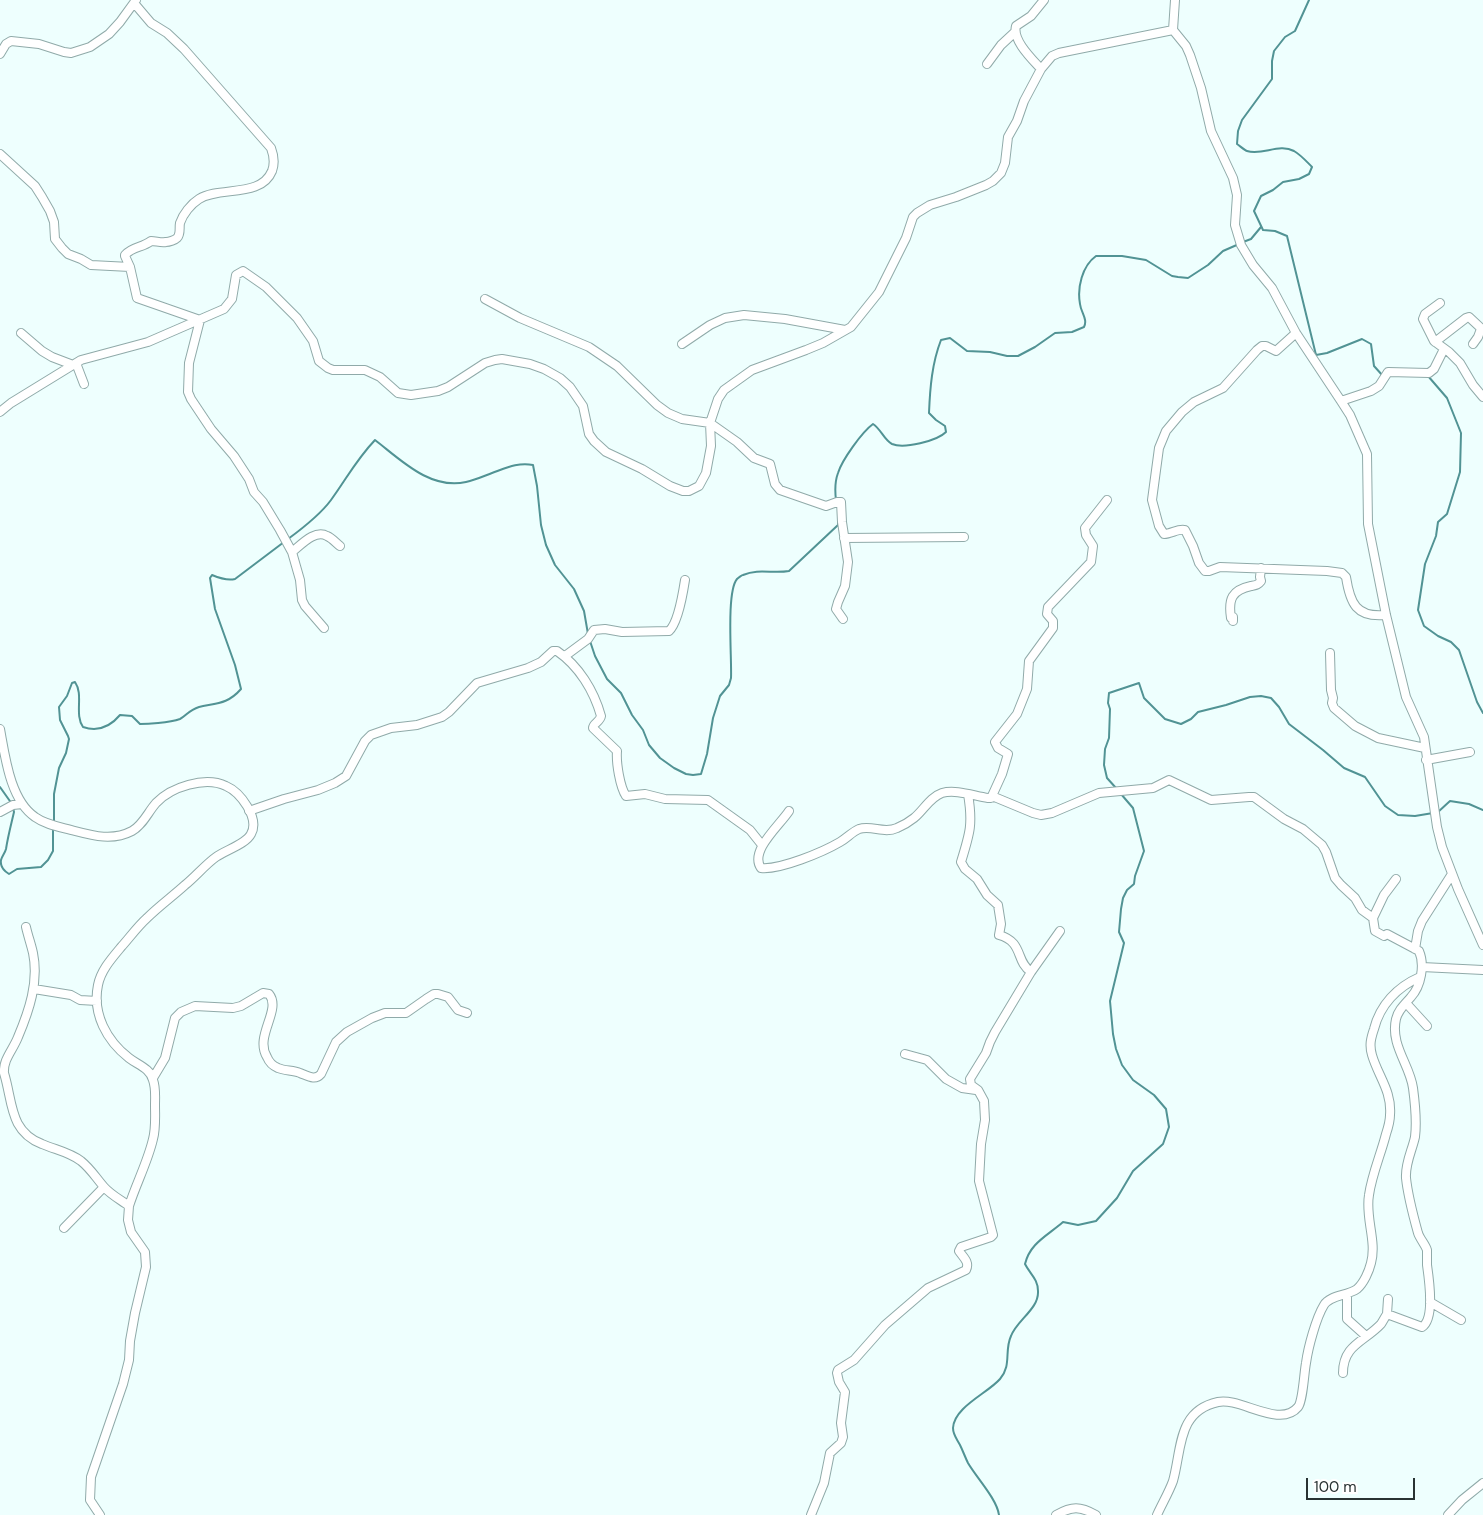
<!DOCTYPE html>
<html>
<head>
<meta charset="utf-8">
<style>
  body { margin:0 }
  #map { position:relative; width:1483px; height:1515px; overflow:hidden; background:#eefffe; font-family:"DM Sans",sans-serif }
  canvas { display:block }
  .scale { position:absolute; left:1306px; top:1478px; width:109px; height:22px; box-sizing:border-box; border:2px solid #293333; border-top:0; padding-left:6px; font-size:15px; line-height:18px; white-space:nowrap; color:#293333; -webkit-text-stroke:4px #fff; paint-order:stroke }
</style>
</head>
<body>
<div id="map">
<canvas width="1483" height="1515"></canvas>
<div class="scale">100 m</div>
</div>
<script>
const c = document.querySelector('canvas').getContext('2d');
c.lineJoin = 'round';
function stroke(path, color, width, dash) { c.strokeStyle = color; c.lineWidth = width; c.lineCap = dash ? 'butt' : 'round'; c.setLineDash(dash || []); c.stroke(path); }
stroke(new Path2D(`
  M1309,0L1295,31L1285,37L1274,51L1272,61V79L1242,120L1238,131L1237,144C1240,146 1244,150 1247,151C1262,156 1279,143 1294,151C1301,155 1307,162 1312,167L1309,174L1299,179L1283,182L1273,190L1261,196L1254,211L1263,230L1275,231L1287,236L1316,355L1327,353L1362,339L1371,344L1374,366L1383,376
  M1243,242L1251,239L1261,227
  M1388,376H1405
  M1428,376L1447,398L1461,433L1460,472L1447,514L1438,522L1436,536L1425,564L1418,610L1424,626L1438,636L1451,642L1459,650L1477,702L1483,713
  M836,500C835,492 835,481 838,473C842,460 862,432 873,424C881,429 884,440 892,444C904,449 937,441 946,432L945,426L936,420L929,413C930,388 932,363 941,340L950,338L967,351L990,352L1007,356H1018L1035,347L1055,333L1072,332L1084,327C1088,319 1081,313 1080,304C1077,288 1082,266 1096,256H1122L1146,260L1172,276L1178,277L1188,278L1208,265L1223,251L1239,244
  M288,539C303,528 320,515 331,500C347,478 356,460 375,440C401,460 430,490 466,482C475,480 484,476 492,473C506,468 518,462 533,465L537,486L541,525L546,545L555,565L574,589L584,611L588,634
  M590,641L595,656L607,679L621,693L632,715L643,730L649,745L660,758L674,768L686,774L693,775L701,774L707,754L713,718L720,696L729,685L731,678C732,659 726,592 737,579C738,578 742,575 743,575C759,568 773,574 789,571L838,525V522
  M0,787L12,804
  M1116,788L1107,778L1104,765L1105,749L1109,738L1110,709L1108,703L1109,693L1139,683L1144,698L1165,719L1181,724L1191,719L1198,712L1226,705L1250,697L1261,696L1271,698L1279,707L1289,724L1323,750L1344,768L1365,777L1385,806L1398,815L1415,816L1433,813
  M13,808L14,812C11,825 8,836 6,849C5,853 2,856 1,860C0,866 4,871 9,874L17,869L41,867L48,860L53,851V828
  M1438,812L1450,801L1469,804L1483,810
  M54,823V794L59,768L66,753L69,739L68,736L60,720L59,707L67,696L72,683L75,682C84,695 74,714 83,727C98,732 110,727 120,715L132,716L140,724C146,724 169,723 180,719C186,716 189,710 199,707C217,703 228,704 241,689L235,665L215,609L210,578L212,575C219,578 227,581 235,579L284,542
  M999,1515C997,1499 976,1477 968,1463C965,1457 963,1451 960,1445C957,1439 953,1435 953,1428C954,1407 988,1393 1000,1379C1012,1365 1004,1351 1011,1336C1017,1320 1039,1309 1038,1291C1038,1279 1030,1274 1025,1264C1030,1243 1047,1236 1063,1222L1078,1225L1096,1221L1117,1198L1133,1171L1163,1144L1169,1127L1166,1109L1154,1095L1133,1080L1122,1065L1116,1049L1113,1034L1110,1001L1124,943L1119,932L1121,909L1123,898L1127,890L1134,884L1135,876L1144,851L1133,808L1121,794`), '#519394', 2);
const street = new Path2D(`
  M1175,0L1173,30L1186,46L1190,55L1201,88L1211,131L1233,178L1237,195L1235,225L1241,245L1253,265L1272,288L1296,333L1341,401L1350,415L1367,454L1368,524L1386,615L1406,697L1424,737L1437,827L1442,847L1458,889L1483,945
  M134,3L151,23L167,33L184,49L271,148C274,156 275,163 272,171C261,198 220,186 199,199C191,204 183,214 180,223C179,228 181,234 177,238C175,240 169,242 166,242C161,243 156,241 151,241C142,248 133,246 125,255V256L130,267L137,298L200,320L189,363L188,392L191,399L211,429L234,456L249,479L254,492L263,502L280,530L292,552L300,580L302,600L305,606L324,628
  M0,54L6,44L11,41L39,44L64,52L71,53L90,47L109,34L120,22L136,0
  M987,64L1001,45L1015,32
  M1041,69C1032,59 1012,40 1016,26L1031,16L1044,0
  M0,154L35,186L42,197L50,211L54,222L55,239L62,248L68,254L81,259L91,265L130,267
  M485,299L520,318L589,347L617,366L657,405L668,413L682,419L710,423L737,442L754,458L770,464L775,484L780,490L826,506L837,502H841L842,522L848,562L845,586L838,602L836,609L843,619
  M1440,303L1425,314L1423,319L1434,341L1449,352L1460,363L1473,385L1483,397
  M21,333L42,351L52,357L73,365
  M1296,333L1276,351L1266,346H1262L1257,350L1223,388L1194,402L1182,412L1166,431L1159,448L1152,500L1159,526L1164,534C1171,534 1179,528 1185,530L1193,546L1199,563L1205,571H1209L1220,567L1327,571L1342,573L1346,577C1350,603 1356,618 1386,615
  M1435,342L1466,318L1469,317L1483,330
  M682,344L710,325L725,318L744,315L785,319L845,330
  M1473,344L1478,337L1481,329
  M76,363L84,384
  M1341,401L1371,391L1379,386L1388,372L1429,373L1434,369L1444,349
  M0,412L11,403L81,360L148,342L224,309L232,299L236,275L243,271L266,287L297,318L313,341L319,361L328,368L333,370H365L380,377L398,393L411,395L438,391L448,387L485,363L495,360L502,359L530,364L544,369L560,378L570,387L583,406L589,434L594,441L606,452L642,469L670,486L683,491H689L699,486L706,473L711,446L710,423L718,399L724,390L752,370L806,350L823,343L851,327L879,292L906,238L913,217L917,213L930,205L956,197L986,185L993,181L1001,173L1005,163L1008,137L1017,121L1024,101L1041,69L1052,56L1059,53L1173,30
  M844,538L964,537
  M292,552C301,545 315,529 327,536C332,538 336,543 340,546
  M1233,621V617L1231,618C1228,599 1232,590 1251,586C1256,585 1258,585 1261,581L1260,577L1261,568
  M1330,653L1331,690L1333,698L1332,703L1334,708L1355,726L1378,738L1425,748
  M565,656L588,639L594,630L605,629L622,632L669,631C678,623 683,593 685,580
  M0,729C5,756 10,800 35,817C46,825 61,827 75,831C94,836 113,841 132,831C143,825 148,812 156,803C171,787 205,776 226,786C240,792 260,818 251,834C246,844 226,850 216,857C206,864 195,877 185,885C173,896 159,906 147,918C138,926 130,937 122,946C112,958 101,970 98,985C92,1014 107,1041 129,1058C138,1065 150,1068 153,1080C156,1088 155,1097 155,1105C155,1116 156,1128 153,1139C148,1161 136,1184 129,1206L128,1220L131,1232L145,1252L146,1267L135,1313L130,1341L129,1360L123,1384L91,1477L90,1500L100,1515
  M1426,760L1470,752
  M992,796L1002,774L1008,754L998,748L995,742L1017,714L1027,689L1029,661L1053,628V621L1047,614L1048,607L1091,562L1093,546L1086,535L1085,528L1107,500
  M249,811L284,799L318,790L335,783L346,776L365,741L371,735L391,728L417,725L442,717L449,712L477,683L528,668L541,662L553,651H557C579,666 594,691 601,716C600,722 593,723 593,728L617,751C616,763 620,787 626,796L645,794L665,799L708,800L750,830L762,845
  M789,811C780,825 749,851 761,868C780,870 823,852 840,842C847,838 852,832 859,829C872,825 884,834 897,828C902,826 909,822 914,818C923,811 930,797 942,793C956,789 974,796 988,798H991L992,796L1033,813L1041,815L1052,813L1099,793L1153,788L1169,780L1211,800L1249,797H1254L1284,819L1303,829L1322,845L1326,852L1335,878L1341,885L1355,898L1362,910L1373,918L1375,931L1384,936L1387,934L1419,951C1425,965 1421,986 1411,997C1405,1004 1398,1010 1396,1019C1390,1045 1410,1065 1413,1088C1415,1103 1417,1121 1415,1137C1412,1151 1405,1163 1406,1178C1408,1197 1413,1215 1418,1233C1420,1239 1425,1244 1427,1250C1427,1255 1427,1260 1427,1265C1429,1279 1435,1319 1422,1327L1387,1314C1385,1317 1383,1321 1381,1324C1364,1342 1343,1345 1343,1373
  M0,812L13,805L22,804
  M1373,918L1384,895L1396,879
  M26,927C28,936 31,944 33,953C39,982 29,1011 18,1037C13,1050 3,1059 4,1073C13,1102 9,1131 42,1144C56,1150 69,1152 81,1161C91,1169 96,1178 104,1187C111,1195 121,1200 129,1206
  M1415,949L1418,931L1422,921L1452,874
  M1422,967L1483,970
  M1031,972L1060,931
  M34,989L71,995L80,1000L97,1001
  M1406,1003L1427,1026
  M905,1054L927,1060L946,1079L962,1088L976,1090
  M153,1078L165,1058L175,1018L181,1012L195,1006L233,1008L241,1006L263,993L269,994C282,1010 254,1036 267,1057C269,1062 273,1066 278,1068C285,1071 293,1070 300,1073C308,1076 315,1081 321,1074L336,1042L347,1032L372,1018L385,1013H406L426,999L434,994H438L448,997L458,1010L467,1013
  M64,1228L104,1187
  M1347,1294V1319L1366,1336
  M1430,1302L1461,1320
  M1387,1314L1388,1299
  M811,1515L824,1483L830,1453L841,1443L843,1437L841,1423L845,1392L839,1382L837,1373L838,1370L854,1360L885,1325L928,1288L966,1270C970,1262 963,1257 959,1251L961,1247L991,1237L993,1235L979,1181L981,1144L985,1120L984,1101L978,1090L971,1085L970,1079L986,1053L990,1042L995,1032L1031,972C1015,961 1024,942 999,935L1001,924L998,905L987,895L977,879L965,869L961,862C970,833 973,824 968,794
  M1056,1515C1072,1506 1080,1506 1096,1515
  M1157,1515C1162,1504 1169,1492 1173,1481C1182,1449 1177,1411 1218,1402C1240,1397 1280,1429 1298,1407C1303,1401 1304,1373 1306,1363C1308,1348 1316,1318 1324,1305C1330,1295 1347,1296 1357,1289C1364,1283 1369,1271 1371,1263C1377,1241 1365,1218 1369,1195C1372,1174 1381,1154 1386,1134C1388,1128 1390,1121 1390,1115C1392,1091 1378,1076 1372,1055C1369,1045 1371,1038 1374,1029C1380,1005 1397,987 1420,977
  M1448,1515L1462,1500L1483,1483`);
stroke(street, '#90aaa9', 10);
stroke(street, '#fff', 8);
</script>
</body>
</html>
